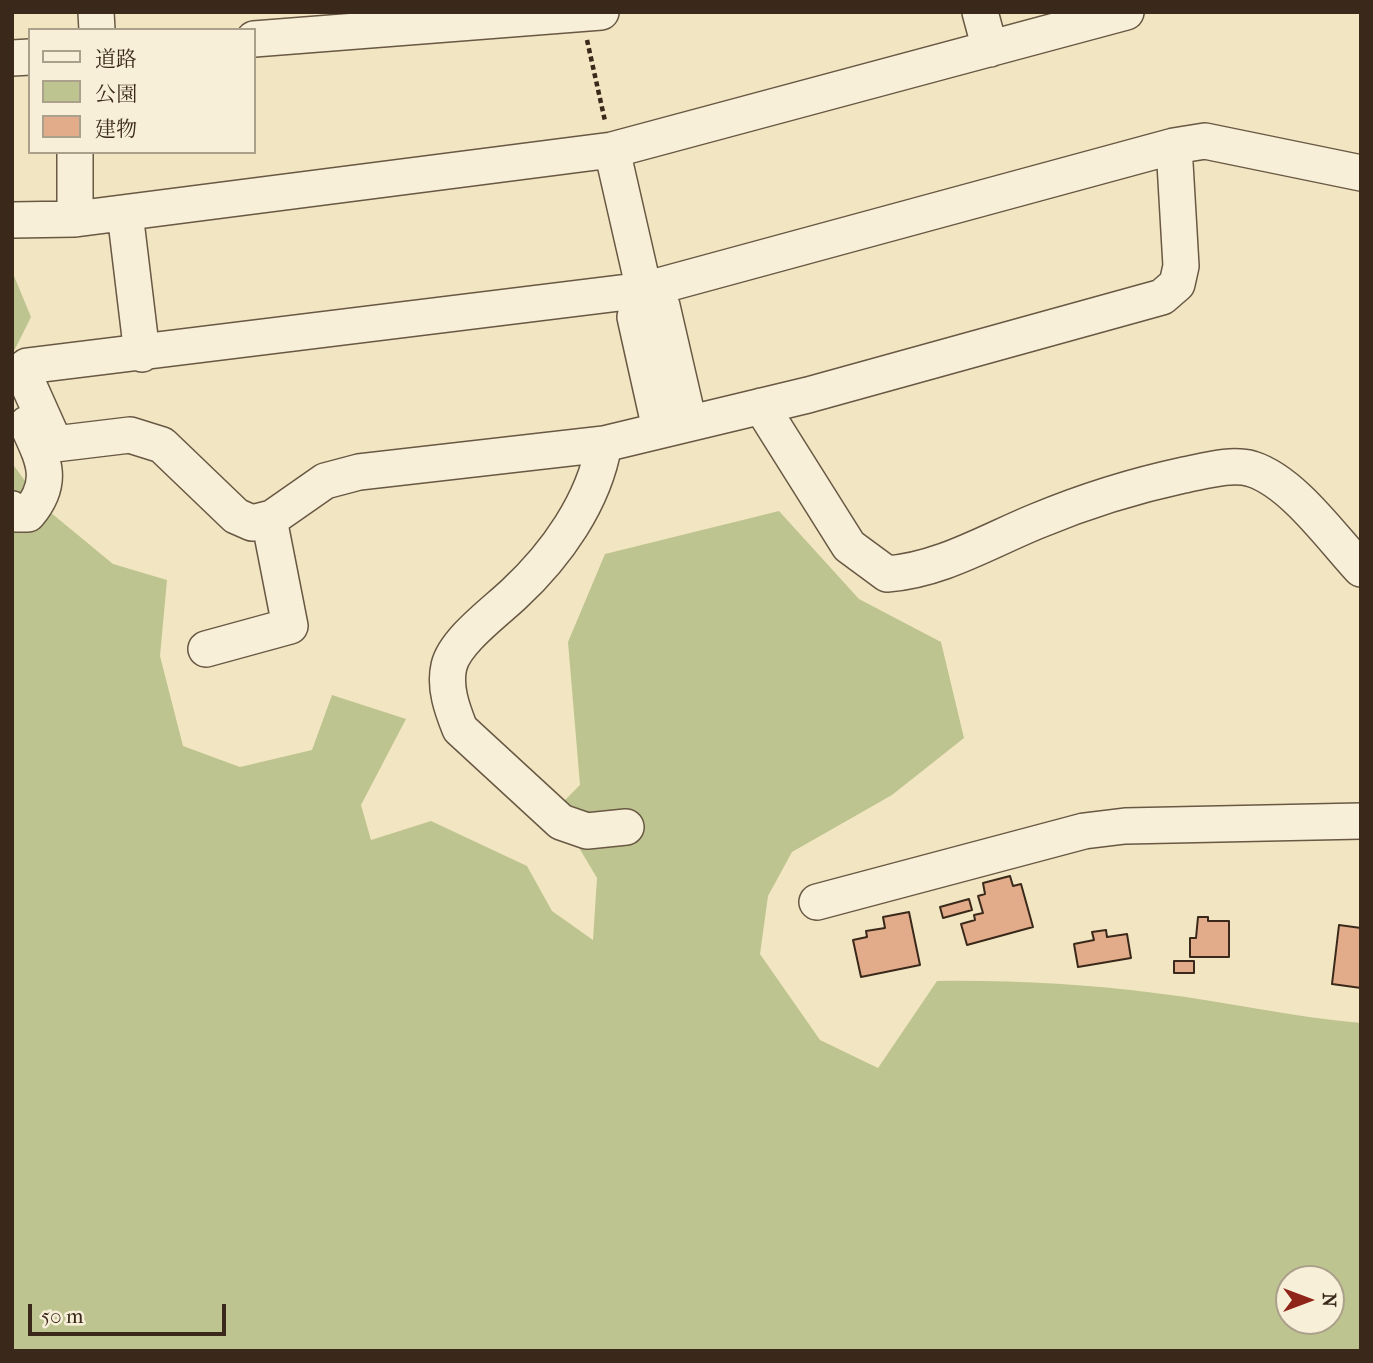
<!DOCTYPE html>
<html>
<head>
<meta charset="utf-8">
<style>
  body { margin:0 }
  #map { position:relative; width:1373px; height:1363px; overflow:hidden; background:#f2e6c2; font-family:"IM FELL French Canon","Noto Serif JP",serif }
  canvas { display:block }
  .frame { position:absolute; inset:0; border:14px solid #3a291a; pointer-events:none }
  .legend { position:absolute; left:28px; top:28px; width:228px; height:126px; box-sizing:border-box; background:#f7efd7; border:2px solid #aba08b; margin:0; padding:9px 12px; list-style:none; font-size:21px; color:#3a291a }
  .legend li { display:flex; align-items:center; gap:14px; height:35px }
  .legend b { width:35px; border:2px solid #aba08b }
  .north { position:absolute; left:1275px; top:1265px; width:70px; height:70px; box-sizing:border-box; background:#f7efd7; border:2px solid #aba08b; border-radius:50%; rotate:90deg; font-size:19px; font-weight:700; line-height:28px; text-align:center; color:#3a291a }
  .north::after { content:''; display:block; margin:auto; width:24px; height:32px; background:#8f2418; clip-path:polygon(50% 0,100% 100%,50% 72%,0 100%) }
  .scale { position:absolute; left:28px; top:1304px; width:198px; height:32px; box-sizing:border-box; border:4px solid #3a291a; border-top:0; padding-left:9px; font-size:21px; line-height:24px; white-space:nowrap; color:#3a291a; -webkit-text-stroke:5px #f7efd7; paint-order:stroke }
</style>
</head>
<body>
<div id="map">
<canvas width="1373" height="1363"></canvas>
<div class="frame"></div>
<ul class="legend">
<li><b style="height:9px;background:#f7efd7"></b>道路</li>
<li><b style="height:19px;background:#bec490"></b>公園</li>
<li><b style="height:19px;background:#e2ac8a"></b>建物</li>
</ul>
<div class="north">N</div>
<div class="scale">50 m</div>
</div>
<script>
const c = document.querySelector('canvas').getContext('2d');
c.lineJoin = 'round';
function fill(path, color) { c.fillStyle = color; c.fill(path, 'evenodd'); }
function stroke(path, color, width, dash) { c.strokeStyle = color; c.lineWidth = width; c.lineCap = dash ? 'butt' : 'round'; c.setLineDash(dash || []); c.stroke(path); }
fill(new Path2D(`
  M12,271L31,317L12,355Z
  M12,463L44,507L113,564L167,580L160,656L183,746L240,767L312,750L332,695L406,719L361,805L371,840L431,821L527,866L552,911L593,940L597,878L556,809L580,785L568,642L605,554L779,511L859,599L941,642L964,738L892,795L792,852L768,896L760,954L820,1040L878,1068L937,981C1010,980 1083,984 1155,993C1224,1001 1291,1017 1361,1023V1351H12ZM1289,1279H1331V1321H1289Z`), '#bec490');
const building = new Path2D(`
  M1010,876L1013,886L1021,884L1033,927L967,945L961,924L975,920L974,915L983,913L978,896L985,894L983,883Z
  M969,899L972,910L943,918L940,907Z
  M909,912L920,965L861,977L853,940L867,937L866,931L885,928L883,917Z
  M1198,917H1208V921H1229V957H1190V938H1196Z
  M1339,925L1361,928V988L1332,984Z
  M1106,930L1107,937L1127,934L1131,958L1078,967L1074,944L1094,940L1092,932Z
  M1174,961H1194V973H1174Z`);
fill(building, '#e2ac8a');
stroke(building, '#3a291a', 2);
const minor = new Path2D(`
  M96,12L97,30
  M980,12L990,49
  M254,39L601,12
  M12,58L30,57
  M1174,146L1181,266L1177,284L1162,297L808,395L604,444L359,472L325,481L272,518L252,523L236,516L162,445L130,435L55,444L25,377L27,366L644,290L1174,146L1205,141L1361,173
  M612,150L644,290L635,317L660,429
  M75,152V219
  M125,213L142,354
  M12,220L75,219L612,150L1126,12
  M644,290L662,306L689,423
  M761,406L849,546L887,574C941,570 988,541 1037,521C1085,501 1133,486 1184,475C1205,471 1231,463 1252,469C1293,482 1332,538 1361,569
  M604,444C594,502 556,555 514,594C495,612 455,641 449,666C444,687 452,709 460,729L561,822L587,831L626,827
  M12,509L16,514H28C56,481 43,459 27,424
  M206,649L290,626L269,519
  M817,902L1084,831L1125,826L1361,821`);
stroke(minor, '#685844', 38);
stroke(new Path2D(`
  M587,40L605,121`), '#3a291a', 4.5, [5, 3.5]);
stroke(minor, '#f7efd7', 35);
</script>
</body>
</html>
